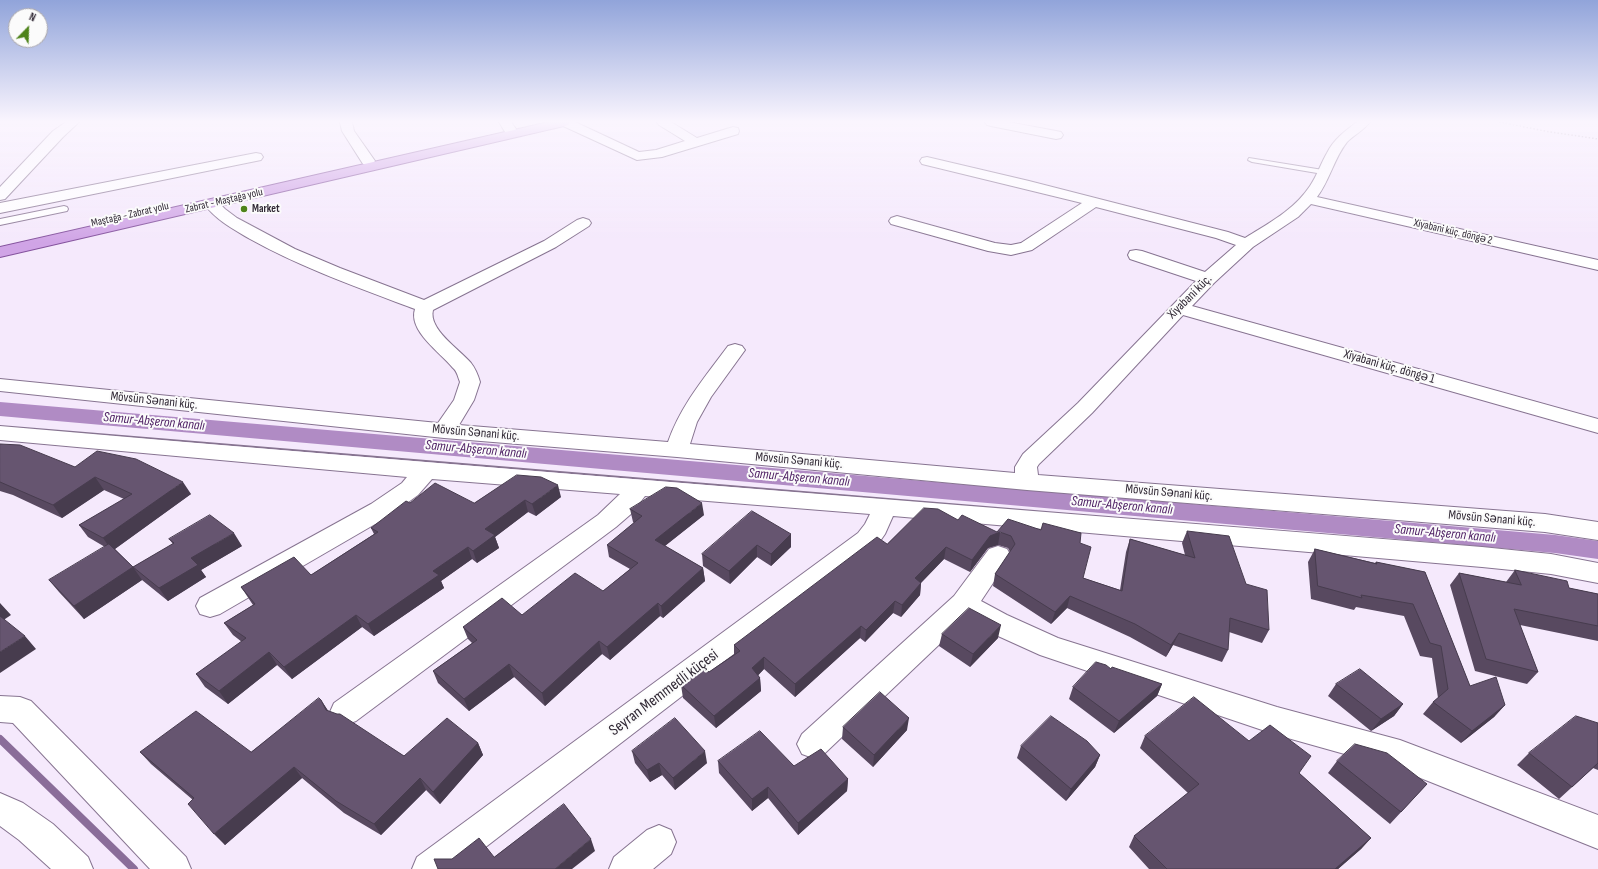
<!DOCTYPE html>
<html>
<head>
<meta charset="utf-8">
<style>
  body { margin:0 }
  #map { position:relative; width:1598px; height:869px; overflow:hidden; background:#f5e9fc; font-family:"Sofia Sans Condensed",sans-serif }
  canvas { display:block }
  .north { position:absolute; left:8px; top:8px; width:40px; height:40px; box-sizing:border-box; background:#fbfbfb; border:1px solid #aaa7ab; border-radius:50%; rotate:23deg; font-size:11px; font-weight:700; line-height:16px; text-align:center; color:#302834 }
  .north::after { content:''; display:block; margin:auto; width:14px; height:18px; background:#4e831a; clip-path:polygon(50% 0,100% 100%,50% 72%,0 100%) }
</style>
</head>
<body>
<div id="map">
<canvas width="1598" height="869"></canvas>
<div class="north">N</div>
</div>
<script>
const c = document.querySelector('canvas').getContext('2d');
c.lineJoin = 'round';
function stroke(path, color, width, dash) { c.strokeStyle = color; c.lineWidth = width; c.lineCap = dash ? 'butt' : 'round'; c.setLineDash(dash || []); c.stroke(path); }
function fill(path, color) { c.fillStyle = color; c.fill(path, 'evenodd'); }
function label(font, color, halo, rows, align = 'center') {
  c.font = font + ' "Sofia Sans Condensed",sans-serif'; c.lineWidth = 4; c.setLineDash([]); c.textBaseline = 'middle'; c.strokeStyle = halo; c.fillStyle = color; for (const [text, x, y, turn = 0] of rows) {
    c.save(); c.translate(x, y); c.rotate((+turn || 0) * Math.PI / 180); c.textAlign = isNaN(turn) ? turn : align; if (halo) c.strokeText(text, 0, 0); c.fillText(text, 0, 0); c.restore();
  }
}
stroke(new Path2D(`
  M0,739L134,869`), '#8a6d99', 8);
fill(new Path2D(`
  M0,402L1555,535L1598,541V559L1555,553L0,416Z`), '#b08bc4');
const service = new Path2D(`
  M1249,158L1323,170L1327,172L1323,174L1252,162L1248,160Z
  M64,206L67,207L68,209L67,211L0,225V219Z`);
const minor = new Path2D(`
  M66,122H79L63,137L5,199L0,200V187L53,131Z
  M340,122H352L354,131L375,161L373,164L368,165L363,164L342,131Z
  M499,122H511L516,129L515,132H505Z
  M559,122H575L639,152L656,150L685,141L659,125L657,122H671L697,138L733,127L738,128L739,131L738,134L662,157L637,160L561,125Z
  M985,122H1008L1056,131L1061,132L1063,135L1061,138L1056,139L991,126L987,125Z
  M1357,122H1370C1364,130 1354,135 1347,142C1334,158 1330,180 1317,197L1598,260V270L1311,204L1298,217L1253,247L1214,283L1192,306L1598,419V433L1183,315L1092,413L1039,464L1037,467L1038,475L1545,514L1598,522V540L1545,532L1027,490L677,457L444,438L0,391V379L438,423L454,400L460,382C458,377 457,371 453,368C440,352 408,331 415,309C359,288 302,268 250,239C233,229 216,220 204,204L207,201L212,199L217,201L225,209L237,218L295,249L340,268L424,300L544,241L577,220L583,218L589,220L591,223L589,226L556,247L433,310C428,329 459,349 471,363C475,368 478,375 480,382L474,400L459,425L668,442C681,405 705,377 728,346L735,344L742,346L745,350L711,397L697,422L690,444L1015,473V467L1023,454L1078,403L1196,281L1130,259L1128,255L1130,251L1136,250L1142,251L1205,272L1236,245L1216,238L1096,207L1032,250L1011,255L988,251L891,224L889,221L891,218L897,216L995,243L1011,245L1021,243L1082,203L922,164L920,161L922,158L927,157L1029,181L1228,232L1245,238C1269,223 1294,210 1310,186C1317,176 1321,163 1327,153C1334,139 1345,131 1357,122Z
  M256,153L261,154L263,157L261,160L0,213V203Z
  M0,426C494,469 988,507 1482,547L1551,554L1598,563V583L1551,574L1482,567L893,516L885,534L876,547L457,869H412L417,857L858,533L865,524L870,514L645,496L631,514L616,527L356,721L345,725L334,721L330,712L334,703L598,515L620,494L432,479L418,495L389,516L220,614L210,617L200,614L196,606L200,598L371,504L402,483L407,477L0,440Z
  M998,546L1007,549L1011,556L981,601L1007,615L1058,638L1277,707L1400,740L1598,815V849L1398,769L1277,735L1040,655L987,631L966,619L824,754L813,758L802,754L797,744L802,734L954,596L989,549Z
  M0,696L20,697L31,701L186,857L191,869H150L13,723L0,722Z
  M0,793L23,803L53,824L88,857L93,869H51L19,840L0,826Z
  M659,825L671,830L676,842L671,854L653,869H609L614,857L647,830Z`);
const primary = new Path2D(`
  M549,122H570L568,125L564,126L0,257V247Z`);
stroke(service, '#877491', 2);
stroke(minor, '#877491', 2);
stroke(primary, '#84529d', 2);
stroke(new Path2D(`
  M1499,122L1550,132L1598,139`), '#a298a8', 1.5, [1.5, 2]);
fill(service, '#fff');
fill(minor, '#fff');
fill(primary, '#d0a4e6');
fill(new Path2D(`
  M0,444L75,467L191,494L115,549L133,567L173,544L169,539L242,546L201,570L206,577L168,601L142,580L84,619L59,592L49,580L105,547L88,537L79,525L124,499L104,490L62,518L13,495L0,491Z
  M561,497L536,516L528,512L495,537L499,548L477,563L472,559L441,581L444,588L374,636L362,627L292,679L277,665L228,704L205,687L196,674L242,642L233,635L224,623L253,605L241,587L311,575L374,534L371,528L410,503H474Z
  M630,509L704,515L665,546L703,568L705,581L663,618L660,616L610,660L602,654L545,706L514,677L469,711L438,683L433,671L472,643L468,639L463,627L522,615L603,591L630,569L609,557L607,545L634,523L633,522Z
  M958,520L997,532L1080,543L1083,578L1120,590L1126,552L1130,539L1185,555L1182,543L1187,531L1246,584L1269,630L1262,643L1229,632L1228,650L1222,662L1173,645L1166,657L1130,637L1067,608L1051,624L993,586L995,574L1010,552L1008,548L998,545L988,548L970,572L944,559L921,583L920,595L901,617L893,613L865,642L860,638L795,697L764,669L758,675L760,678L761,691L716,728L683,698L681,685L709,672L734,654V645L887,544Z
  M791,534V547L771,566L757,557L730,584L703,566L702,554Z
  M1315,549L1375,563L1376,562L1425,572L1470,686L1505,705L1494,717L1461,743L1423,714L1433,702L1438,698L1432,658L1420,656L1404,616L1356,607L1354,610L1311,599L1308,562Z
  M1515,570L1569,588L1598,594V641L1520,625L1538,672L1527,684L1475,671L1450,585L1459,573L1506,582Z
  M942,634L998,638L970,667L939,646Z
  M1111,669L1162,684L1157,696L1114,733L1069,699L1073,687Z
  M1336,684L1403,704L1394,716L1371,731L1328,696Z
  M321,700L328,711L404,756L478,743L483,755L440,804L426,790L381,835L344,813L302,778L225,845L193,800L151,764L140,752H251Z
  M1598,723V770L1593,768L1559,799L1517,765L1529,753Z
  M843,727L907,730L873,767L842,739Z
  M1145,736L1249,741L1299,773L1371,838L1361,849L1338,869H1149L1129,847L1134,836L1188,793L1140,748Z
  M1021,746L1100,755L1095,767L1066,801L1017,758Z
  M632,751L707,763L675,790L662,775L650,782L635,763Z
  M718,761L794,766L848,779L847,791L798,835L768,798L752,811L719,773Z
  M1337,761L1427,784L1390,824L1328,773Z`), '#584960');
fill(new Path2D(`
  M95,477L104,490L62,518L53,505Z
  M183,482L191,494L112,551L103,538Z
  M558,485L561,497L536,516L532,504Z
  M525,500L528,512L495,537L499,548L477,563L473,551L485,529Z
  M702,503L704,515L657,552L655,540Z
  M1000,532L998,545L988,548L970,572L972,560L990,536Z
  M234,533L242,546L201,570L206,577L168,601L159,588L191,558Z
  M791,534V547L771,566V554Z
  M757,545V557L730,584L729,571Z
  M468,547L472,559L441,581L444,588L374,636L368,624L433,571Z
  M946,547L944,559L913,591L915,578Z
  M133,567L142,580L84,619L74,606Z
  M703,568L705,581L663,618L661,606Z
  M921,583L920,595L901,617L902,605Z
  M1070,596L1067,608L1051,624L1055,612Z
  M895,601L893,613L865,642L866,630Z
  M0,603L11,615L2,621L0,619Z
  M658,603L660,616L610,660L607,647Z
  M356,615L362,627L292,679L284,667Z
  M1001,625L998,638L970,667L973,654Z
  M861,626L860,638L795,697V684Z
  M1179,633L1173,645L1166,657L1171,645Z
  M25,636L36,649L0,673V652Z
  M599,641L602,654L545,706L542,693Z
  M269,652L277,665L228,704L219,691Z
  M764,657V669L753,681L752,668Z
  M509,664L514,677L469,711L464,699Z
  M760,678L761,691L716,728L714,716Z
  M1162,684L1157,696L1114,733L1119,721Z
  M321,700L329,712L326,710Z
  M1403,704L1394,716L1371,731L1381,719Z
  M1505,705L1494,717L1461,743L1472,731Z
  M909,718L907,730L873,767L874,755Z
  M478,743L483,755L440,804L433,792Z
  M705,751L707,763L675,790L673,778Z
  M1100,755L1095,767L1066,801L1071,789Z
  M659,763L662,775L650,782L647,770Z
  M294,767L302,778L225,845L214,834Z
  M420,778L426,790L381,835L374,824Z
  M848,779L847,791L798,835V823Z
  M768,787V798L752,811V799Z
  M1371,838L1361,849L1338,869H1335Z
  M591,839L595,851L572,869H555Z`), '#473c4e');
const building = new Path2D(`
  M0,444L20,445L75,467L97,451L136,459L183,482L103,538L79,525L132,494L95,477L53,505L0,482Z
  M517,475L541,477L558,485L532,504L525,500L485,529L495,535L473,551L468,547L433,571L439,575L368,624L356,615L284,667L269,652L219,691L196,674L246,638L224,623L255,604L241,587L294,557L311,575L378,532L371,528L406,501L410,503L435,483L474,503Z
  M666,487L677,488L702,503L655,540L703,568L661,606L658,603L607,647L599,641L542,693L509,664L464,699L433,671L477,640L463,627L502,598L522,615L575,573L603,591L638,563L607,545L642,516L630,509Z
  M924,508L938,509L958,520L962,515L997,532L1008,519L1041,530L1043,523L1081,533L1080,543L1091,547L1083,578L1122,591L1130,539L1195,558L1187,531L1229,536L1246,584L1267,590L1269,630L1230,618L1228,650L1179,633L1171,645L1135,624L1070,596L1055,612L995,574L1015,544L1011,536L1000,532L990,536L972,560L946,547L915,578L921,583L902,605L895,601L866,630L861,626L795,684L764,657L752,668L760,678L714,716L681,685L704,668L709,672L740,651L734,645L877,537L887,544Z
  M752,511L791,534L771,554L757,545L729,571L702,554Z
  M210,515L234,533L191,558L198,565L159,588L133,567L174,543L169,539Z
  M109,544L133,567L74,606L49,580Z
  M1315,549L1377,564L1376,562L1425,572L1470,686L1496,677L1505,705L1472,731L1433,702L1448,689L1441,646L1430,643L1413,604L1361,595L1362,598L1318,586Z
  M1515,570L1567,581L1569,588L1598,594V626L1514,609L1538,672L1486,659L1459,573L1521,585Z
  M969,608L1001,625L973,654L942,634Z
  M0,616L25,636L0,652Z
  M1096,662L1106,665L1111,669L1112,667L1162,684L1119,721L1073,687Z
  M1360,669L1403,704L1381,719L1336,684Z
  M880,692L909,718L874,755L843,727Z
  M1194,697L1249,741L1270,725L1311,756L1299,773L1371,838L1335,869H1167L1134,836L1199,784L1145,736Z
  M319,698L321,700L326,710L337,714H340L404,756L447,718L478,743L433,792L420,778L374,824L336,801L294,767L214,834L188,804L194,798L140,752L196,711L251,752Z
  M1051,716L1087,741L1100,755L1071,789L1021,746Z
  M1576,716L1598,723V763L1572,787L1529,753Z
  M675,718L705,751L673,778L659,763L647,770L632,751Z
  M760,731L794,766L821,749L848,779L798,823L768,787L752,799L718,761Z
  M1355,744L1387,753L1427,784L1401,812L1337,761Z
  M564,804L591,839L555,869H438L434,859H452L479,838L494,857Z`);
fill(building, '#665570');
stroke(building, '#473c4e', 1);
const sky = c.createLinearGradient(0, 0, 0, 243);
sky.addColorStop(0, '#91a4da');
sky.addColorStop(0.5, '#faf5fe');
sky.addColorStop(1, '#faf5fe00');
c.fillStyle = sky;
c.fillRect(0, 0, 1598, 243);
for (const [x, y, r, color] of [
  [244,209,4,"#4e831a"]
]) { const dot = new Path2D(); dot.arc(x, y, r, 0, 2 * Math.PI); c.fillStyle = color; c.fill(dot); stroke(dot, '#fbfbfb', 1.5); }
label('11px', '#302834', '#fbfbfb', [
  ["Zabrat - Maştağa yolu",224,201,-13],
  ["Maştağa - Zabrat yolu",130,215,-13],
  ["Xiyabani küç. döngə 2",1453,232,13]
]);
label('bold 11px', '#302834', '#fbfbfb', [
  ["Market",252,209]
], 'left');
label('13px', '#302834', '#fbfbfb', [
  ["Xiyabani küç.",1190,297,-45],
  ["Xiyabani küç. döngə 1",1389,367,16],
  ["Mövsün Sənani küç.",154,401,6],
  ["Mövsün Sənani küç.",476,433,5],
  ["Mövsün Sənani küç.",799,461,5],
  ["Mövsün Sənani küç.",1169,493,5],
  ["Mövsün Sənani küç.",1492,519,5]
]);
label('italic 14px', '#4a1b60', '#fbfbfb', [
  ["Samur-Abşeron kanalı",154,422,5],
  ["Samur-Abşeron kanalı",476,450,5],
  ["Samur-Abşeron kanalı",799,478,5],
  ["Samur-Abşeron kanalı",1122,506,5],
  ["Samur-Abşeron kanalı",1445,534,5]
]);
label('16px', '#302834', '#fbfbfb', [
  ["Seyran Memmedli küçesi",664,693,-37]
]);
</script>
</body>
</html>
